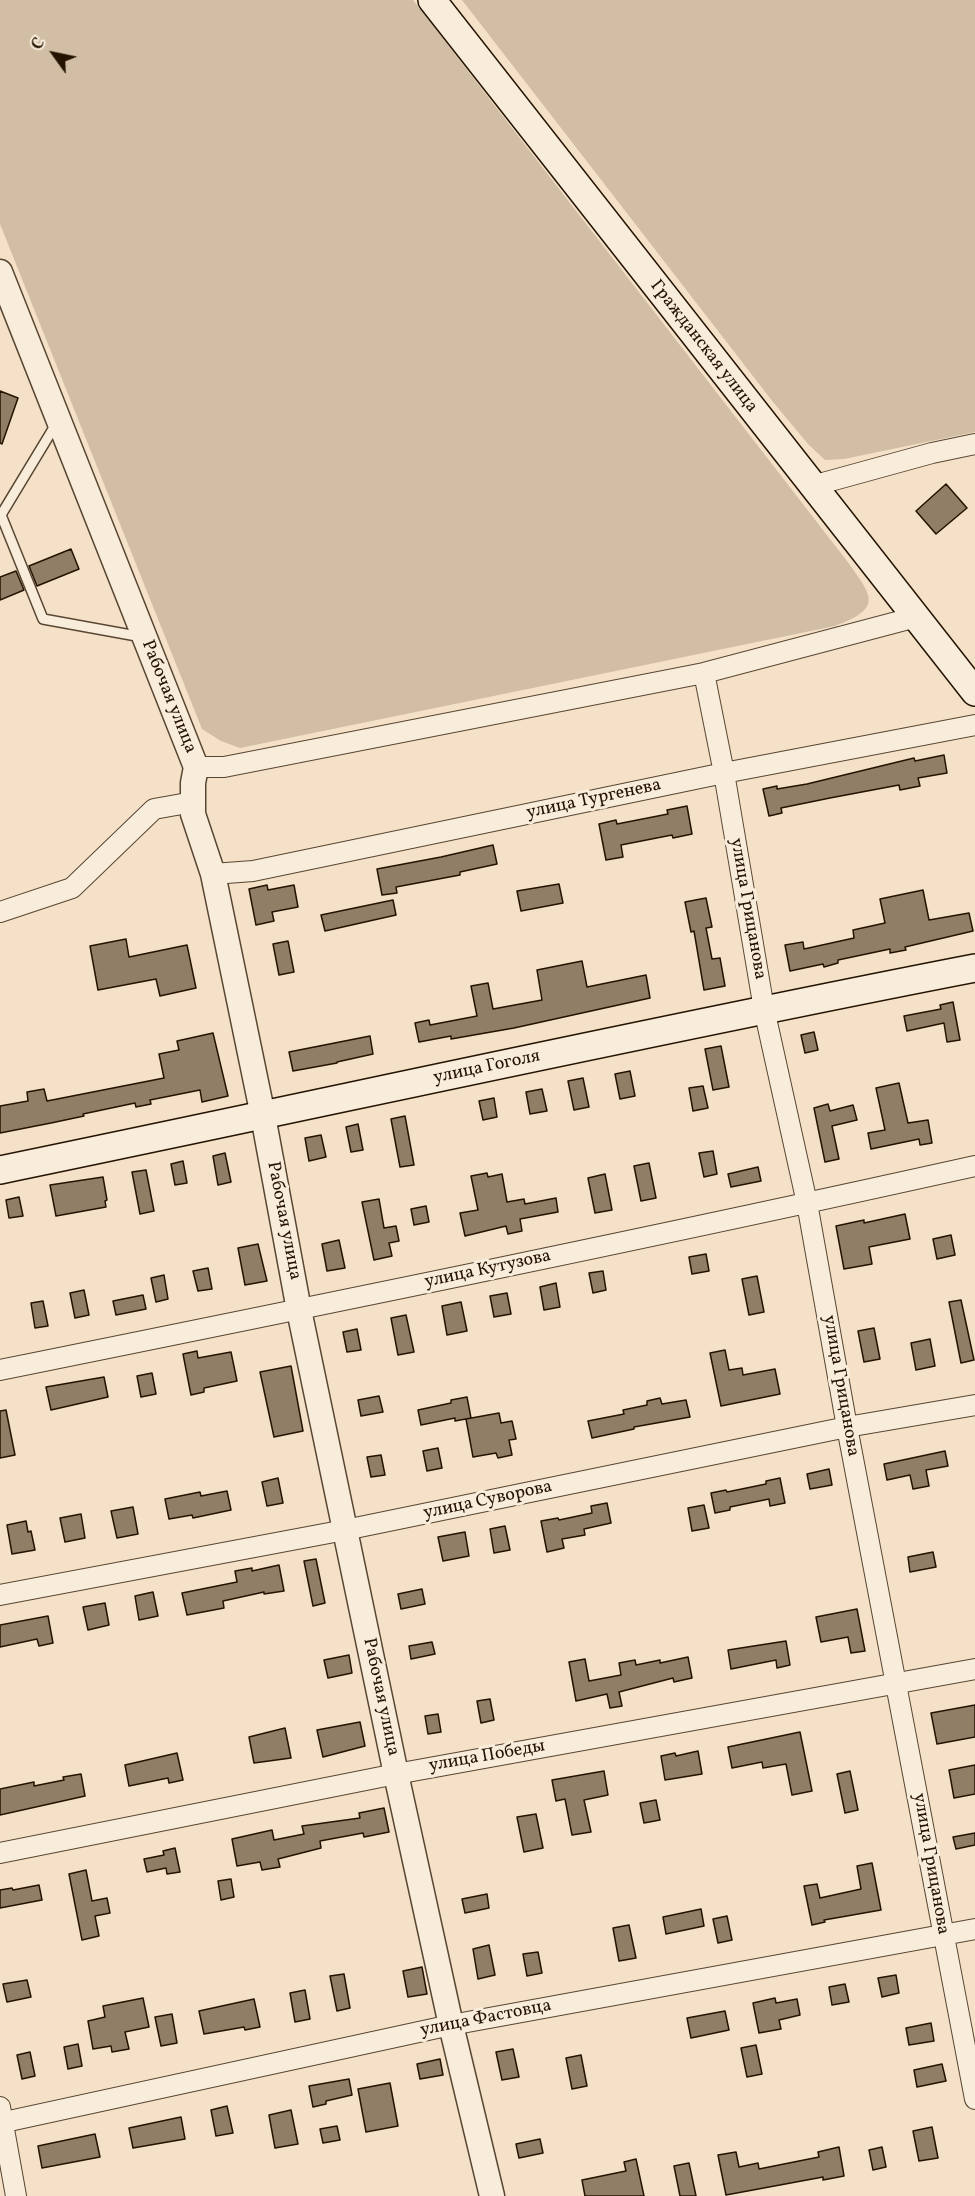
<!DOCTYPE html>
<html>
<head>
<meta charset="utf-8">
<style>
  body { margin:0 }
  #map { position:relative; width:975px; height:2196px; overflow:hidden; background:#f5e1c7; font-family:Vollkorn,serif }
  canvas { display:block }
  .north { position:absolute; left:24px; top:24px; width:60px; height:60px; -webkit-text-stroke:4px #f8ecdb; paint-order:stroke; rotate:303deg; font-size:16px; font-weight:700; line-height:24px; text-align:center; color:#241300 }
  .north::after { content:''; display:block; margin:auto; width:21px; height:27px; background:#241300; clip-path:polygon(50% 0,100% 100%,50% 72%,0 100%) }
</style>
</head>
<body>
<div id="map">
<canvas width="975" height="2196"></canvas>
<div class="north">С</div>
</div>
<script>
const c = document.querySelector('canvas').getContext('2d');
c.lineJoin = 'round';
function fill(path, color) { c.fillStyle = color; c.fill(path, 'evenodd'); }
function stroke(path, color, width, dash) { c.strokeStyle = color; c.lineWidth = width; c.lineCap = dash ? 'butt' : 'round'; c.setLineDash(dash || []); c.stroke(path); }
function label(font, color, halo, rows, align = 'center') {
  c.font = font + ' Vollkorn,serif'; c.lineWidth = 6; c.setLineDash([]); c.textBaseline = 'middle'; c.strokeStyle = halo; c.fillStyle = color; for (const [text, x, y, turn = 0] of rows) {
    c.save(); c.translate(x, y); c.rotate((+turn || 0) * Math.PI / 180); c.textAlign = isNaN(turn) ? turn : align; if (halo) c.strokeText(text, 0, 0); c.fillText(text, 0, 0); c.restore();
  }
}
fill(new Path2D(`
  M0,0H413L847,561C873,597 883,608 835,626L240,748L221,741L202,729L0,224Z
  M462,0H975V432L844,459L825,460L808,444L773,402Z`), '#d1bea5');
const building = new Path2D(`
  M0,391L18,398L2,444L0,443Z
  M946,484L967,508L936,534L916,511Z
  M71,549L79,569L37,586L29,566Z
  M16,571L24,590L0,600V577Z
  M944,755L947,773L918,778L920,786L900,790L899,785L830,798L781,808L782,813L769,816L763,789L777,786V789L807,784L914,758L915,761Z
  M687,806L692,834L673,838L672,835L621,845L623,857L606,860L599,824L616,820L617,824L668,814L667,810Z
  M493,845L497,864L460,872V875L396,887L397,893L382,895L377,869L441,857Z
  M559,884L563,903L521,911L517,891Z
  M267,885L268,890L294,885L298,907L272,912L274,921L256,925L249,889Z
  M923,890L929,920L969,913L973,931L905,947L906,950L890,953V949L838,960V963L824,967L823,964L790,971L785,945L803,942L804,949L854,938L853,930L885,923L880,899Z
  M706,898L712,927L706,928L712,959L720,958L725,986L704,990L694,931L691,932L685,902Z
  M393,900L396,915L325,931L321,915Z
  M126,939L129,957L187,945L196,988L160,996L156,979L98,990L90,946Z
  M288,941L294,972L279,975L273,944Z
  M582,961L587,987L646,975L650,998L514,1028L451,1039V1036L419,1042L415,1023L429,1020L430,1025L477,1016L471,986L488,983L493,1009L542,1000L537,970Z
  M953,1002L960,1040L947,1042L944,1023L907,1031L904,1016L941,1009L940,1005Z
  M814,1032L818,1050L805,1053L801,1035Z
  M213,1033L228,1096L202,1102L200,1090L150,1100L151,1104L136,1107L135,1103L83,1114L84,1116L51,1123L0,1133V1106L28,1101L27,1092L44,1089L47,1101L164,1078L159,1054L179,1050L177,1041Z
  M370,1036L373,1054L337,1062V1063L293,1071L289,1052Z
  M721,1046L729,1087L713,1090L705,1049Z
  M630,1071L635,1096L620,1099L615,1074Z
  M583,1078L589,1107L574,1110L568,1081Z
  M899,1083L908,1123L928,1120L932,1143L920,1145L919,1139L871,1149L868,1133L885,1130L876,1088Z
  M703,1086L708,1108L693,1111L689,1088Z
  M542,1089L547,1111L530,1114L526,1092Z
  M494,1098L497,1117L483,1120L479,1101Z
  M828,1104L830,1111L853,1105L857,1120L832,1126L839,1159L825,1162L814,1108Z
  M405,1116L414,1165L400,1167L391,1119Z
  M358,1124L363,1150L351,1152L346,1127Z
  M321,1135L326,1157L309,1161L305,1138Z
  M713,1151L717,1174L704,1177L699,1153Z
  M225,1153L231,1182L218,1185L213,1156Z
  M183,1161L187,1183L175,1185L171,1164Z
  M649,1163L656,1198L641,1201L634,1166Z
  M758,1167L761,1181L731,1187L728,1174Z
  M146,1170L154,1211L140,1214L132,1172Z
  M487,1173L488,1177L502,1174L507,1202L524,1199L525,1204L556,1198L558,1212L520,1219L522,1231L508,1234L506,1226L465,1236L460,1213L478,1210L471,1176Z
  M605,1174L612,1210L595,1213L588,1178Z
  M103,1177L107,1200L105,1201L106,1207L56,1216L50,1185Z
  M19,1197L23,1216L9,1218L6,1200Z
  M379,1199L384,1228L396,1226L399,1241L389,1243L392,1256L374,1260L362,1202Z
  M426,1206L429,1222L414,1225L411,1209Z
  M905,1214L910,1239L869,1247L872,1264L844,1269L836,1226L864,1220V1223Z
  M951,1235L955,1255L937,1259L933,1239Z
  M339,1240L345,1268L327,1271L322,1244Z
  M258,1244L267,1281L245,1285L238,1248Z
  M706,1254L709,1271L692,1274L689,1257Z
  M208,1268L212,1289L198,1291L193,1271Z
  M603,1271L606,1290L593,1293L589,1273Z
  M164,1275L168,1299L156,1302L151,1278Z
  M757,1276L764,1312L749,1315L742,1279Z
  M556,1283L560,1307L544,1310L540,1287Z
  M84,1290L89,1315L75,1318L70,1293Z
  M507,1293L511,1314L494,1317L490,1296Z
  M143,1295L146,1309L116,1315L113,1301Z
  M961,1300L974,1360L961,1363L949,1302Z
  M43,1301L48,1326L35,1328L31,1303Z
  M461,1302L467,1331L447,1335L442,1306Z
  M406,1315L414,1352L398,1355L391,1318Z
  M874,1328L880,1359L864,1362L858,1331Z
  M357,1329L361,1350L347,1352L343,1332Z
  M930,1339L935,1366L916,1370L911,1343Z
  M725,1350L729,1370L742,1368L743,1375L775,1369L780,1394L721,1406L710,1353Z
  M197,1351L198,1358L231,1352L237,1381L204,1388V1392L191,1395L183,1354Z
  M291,1366L303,1431L274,1437L260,1372Z
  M152,1373L156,1394L141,1397L137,1376Z
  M104,1377L108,1397L51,1410L46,1387Z
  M379,1396L383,1412L361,1416L358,1400Z
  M467,1397L471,1418L455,1421V1418L421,1425L418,1410L451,1403V1400Z
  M660,1398L662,1404L686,1400L690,1417L634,1427V1429L592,1438L588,1421L624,1414L623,1410L647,1405V1401Z
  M6,1410L15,1455L0,1458V1411Z
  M499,1413L501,1423L512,1421L516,1439L509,1440L512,1455L498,1458L496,1453L473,1457L466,1419Z
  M438,1448L442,1468L427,1471L423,1451Z
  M945,1451L948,1466L926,1470L929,1486L913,1489L910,1475L887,1480L884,1464Z
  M381,1455L385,1475L371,1477L367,1457Z
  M829,1469L832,1485L810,1489L807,1474Z
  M278,1478L283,1503L267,1506L262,1482Z
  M780,1478L785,1503L770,1506L769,1499L730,1507V1510L715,1513L711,1493L726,1490L727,1492L766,1484V1481Z
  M227,1491L231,1510L193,1518L192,1515L169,1519L165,1499L200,1492L201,1496Z
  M607,1503L611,1523L584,1529L585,1535L562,1539L564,1548L547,1552L541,1521L558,1518L559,1520L592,1513L591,1506Z
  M704,1505L709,1528L692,1531L688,1508Z
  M133,1507L138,1534L117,1538L111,1511Z
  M81,1514L85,1538L65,1542L60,1518Z
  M26,1521L28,1532L31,1531L35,1550L12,1554L7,1525Z
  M505,1526L510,1550L494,1553L490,1529Z
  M465,1532L469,1556L443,1561L438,1537Z
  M933,1552L936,1567L910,1572L908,1557Z
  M316,1559L325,1603L313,1606L304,1561Z
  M279,1565L284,1591L264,1594V1592L223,1601L224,1608L187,1615L182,1593L237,1582L235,1571L252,1568V1571Z
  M422,1589L425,1604L401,1609L398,1594Z
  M153,1592L158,1616L139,1620L135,1596Z
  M105,1603L109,1625L88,1630L83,1607Z
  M857,1609L865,1651L851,1653L848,1637L821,1642L816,1617Z
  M48,1616L53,1643L39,1646L37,1639L0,1647V1625Z
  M786,1641L790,1665L777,1668L776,1660L731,1669L728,1650Z
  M432,1642L435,1654L411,1659L409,1646Z
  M349,1655L352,1673L328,1678L324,1660Z
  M688,1657L692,1678L674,1682L673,1678L619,1692L622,1706L610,1708L607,1694L576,1701L569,1662L585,1659L589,1681L621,1675L619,1663L635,1660L636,1665L660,1660V1663Z
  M490,1699L494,1720L481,1723L477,1701Z
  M975,1705V1737L937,1744L931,1713Z
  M438,1714L441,1732L428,1734L425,1716Z
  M360,1722L365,1746L323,1757L317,1730Z
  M285,1728L291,1758L254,1763L249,1737Z
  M800,1732L812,1791L792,1795L786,1764L763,1768L762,1762L732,1768L728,1747Z
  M698,1751L702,1774L665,1780L661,1756L675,1753L676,1756Z
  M177,1753L183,1780L169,1783L168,1778L129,1786L125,1765Z
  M975,1765V1794L954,1798L949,1770Z
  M604,1771L608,1795L584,1800L591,1832L572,1835L565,1799L556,1801L552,1780Z
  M850,1771L858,1810L845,1813L837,1774Z
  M81,1774L85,1796L0,1815V1789L34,1782V1786L64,1780L63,1777Z
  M656,1800L660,1820L644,1823L640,1803Z
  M384,1808L389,1832L364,1837L363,1833L320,1841L321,1848L278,1859L280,1867L262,1870L260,1862L237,1866L232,1839L272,1830L274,1840L304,1834L302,1826L360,1818L359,1813Z
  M536,1814L543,1848L524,1852L517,1817Z
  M975,1833V1845L956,1849L953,1837Z
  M175,1848L180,1872L167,1874L166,1868L147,1872L144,1859L164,1855L163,1851Z
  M872,1863L881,1910L824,1920L825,1922L812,1925L804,1886L817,1884L820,1898L861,1889L857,1866Z
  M86,1870L92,1901L107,1898L110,1913L95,1916L99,1936L82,1940L69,1874Z
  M231,1879L234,1897L221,1900L218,1881Z
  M39,1885L42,1900L0,1908V1890L12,1888L13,1890Z
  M487,1894L489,1908L465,1913L462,1899Z
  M701,1909L704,1926L666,1934L663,1917Z
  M727,1916L732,1940L718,1943L713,1919Z
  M629,1925L636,1958L619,1961L613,1928Z
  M489,1945L495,1975L478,1979L473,1949Z
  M538,1952L542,1973L527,1976L523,1954Z
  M422,1967L427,1994L408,1997L403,1971Z
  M344,1974L350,2008L337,2011L330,1976Z
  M896,1975L899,1993L882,1997L878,1978Z
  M27,1980L31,1997L7,2002L3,1984Z
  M845,1984L849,2002L832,2005L829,1987Z
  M305,1990L310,2019L295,2022L290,1993Z
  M143,1998L149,2027L125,2032L129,2049L112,2052L111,2046L93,2049L88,2021L105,2017L103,2006Z
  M775,1998L776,2003L797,1999L800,2015L779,2020L781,2029L759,2033L753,2003Z
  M254,1999L260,2027L245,2030L244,2027L204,2034L199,2011Z
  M725,2011L729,2030L691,2038L687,2018Z
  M172,2014L177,2043L161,2046L155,2017Z
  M931,2023L934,2041L909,2045L906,2028Z
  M78,2044L82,2066L68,2069L64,2047Z
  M756,2045L762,2074L747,2077L741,2048Z
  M513,2049L519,2077L502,2080L496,2052Z
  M30,2052L35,2076L22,2079L17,2055Z
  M581,2055L587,2086L572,2089L566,2058Z
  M440,2059L443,2075L420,2079L417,2064Z
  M942,2064L946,2081L917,2087L914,2070Z
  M349,2079L352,2095L326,2101V2104L313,2107L309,2086Z
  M390,2083L398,2126L366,2132L358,2089Z
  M227,2106L233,2133L216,2136L211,2110Z
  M291,2110L298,2144L275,2148L269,2115Z
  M181,2117L185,2139L133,2148L129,2128Z
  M337,2126L340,2140L323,2143L320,2129Z
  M932,2127L938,2158L919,2161L913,2131Z
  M95,2134L100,2157L42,2168L38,2146Z
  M540,2139L543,2153L519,2158L516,2144Z
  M839,2147L844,2176L823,2180V2177L726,2195L718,2155L736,2152L739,2167L758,2163L759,2169L819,2157L818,2152Z
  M882,2147L886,2167L873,2170L869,2150Z
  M636,2159L644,2196H585L582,2180L626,2171L624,2162Z
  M689,2163L696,2196H680L674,2166Z`);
fill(building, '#917e67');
stroke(building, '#241300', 1.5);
const service = new Path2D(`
  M56,424L1,515L43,619L142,637`);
const minor = new Path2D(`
  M812,486L932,453L975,444
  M704,673L724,773L764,1009L807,1203L847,1427L975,2099
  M196,767H224L704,673L916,617
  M213,874L253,871L724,773L975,725
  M0,912L72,888L154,809L193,802
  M0,1370C326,1304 651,1238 975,1166
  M0,1595L345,1530L847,1427L975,1405
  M0,1853L396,1774L975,1669
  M0,2107L16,2196
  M0,2123L451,2025L975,1929`);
const tertiary = new Path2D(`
  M0,272L196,767L193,783V814L213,874L263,1116L299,1310L396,1774L451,2025L492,2196`);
const secondary = new Path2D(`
  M432,0L975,692
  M0,1170C325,1103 649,1031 975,968`);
stroke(service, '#584632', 12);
stroke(minor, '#584632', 22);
stroke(tertiary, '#584632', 27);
stroke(secondary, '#241300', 30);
stroke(service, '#f8ecdb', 9);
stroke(minor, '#f8ecdb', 20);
stroke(tertiary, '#f8ecdb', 24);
stroke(secondary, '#f8ecdb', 27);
label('18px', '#241300', '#f8ecdb', [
  ["Гражданская улица",703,347,52],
  ["Рабочая улица",168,697,68],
  ["улица Тургенева",594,800,-12],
  ["улица Грицанова",747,909,80],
  ["улица Гоголя",487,1068,-12],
  ["Рабочая улица",283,1221,79],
  ["улица Кутузова",488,1270,-12],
  ["улица Грицанова",840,1386,80],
  ["улица Суворова",488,1501,-12],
  ["Рабочая улица",380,1697,78],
  ["улица Победы",487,1757,-10],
  ["улица Грицанова",930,1864,80],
  ["улица Фастовца",486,2019,-11]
]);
</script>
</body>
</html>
